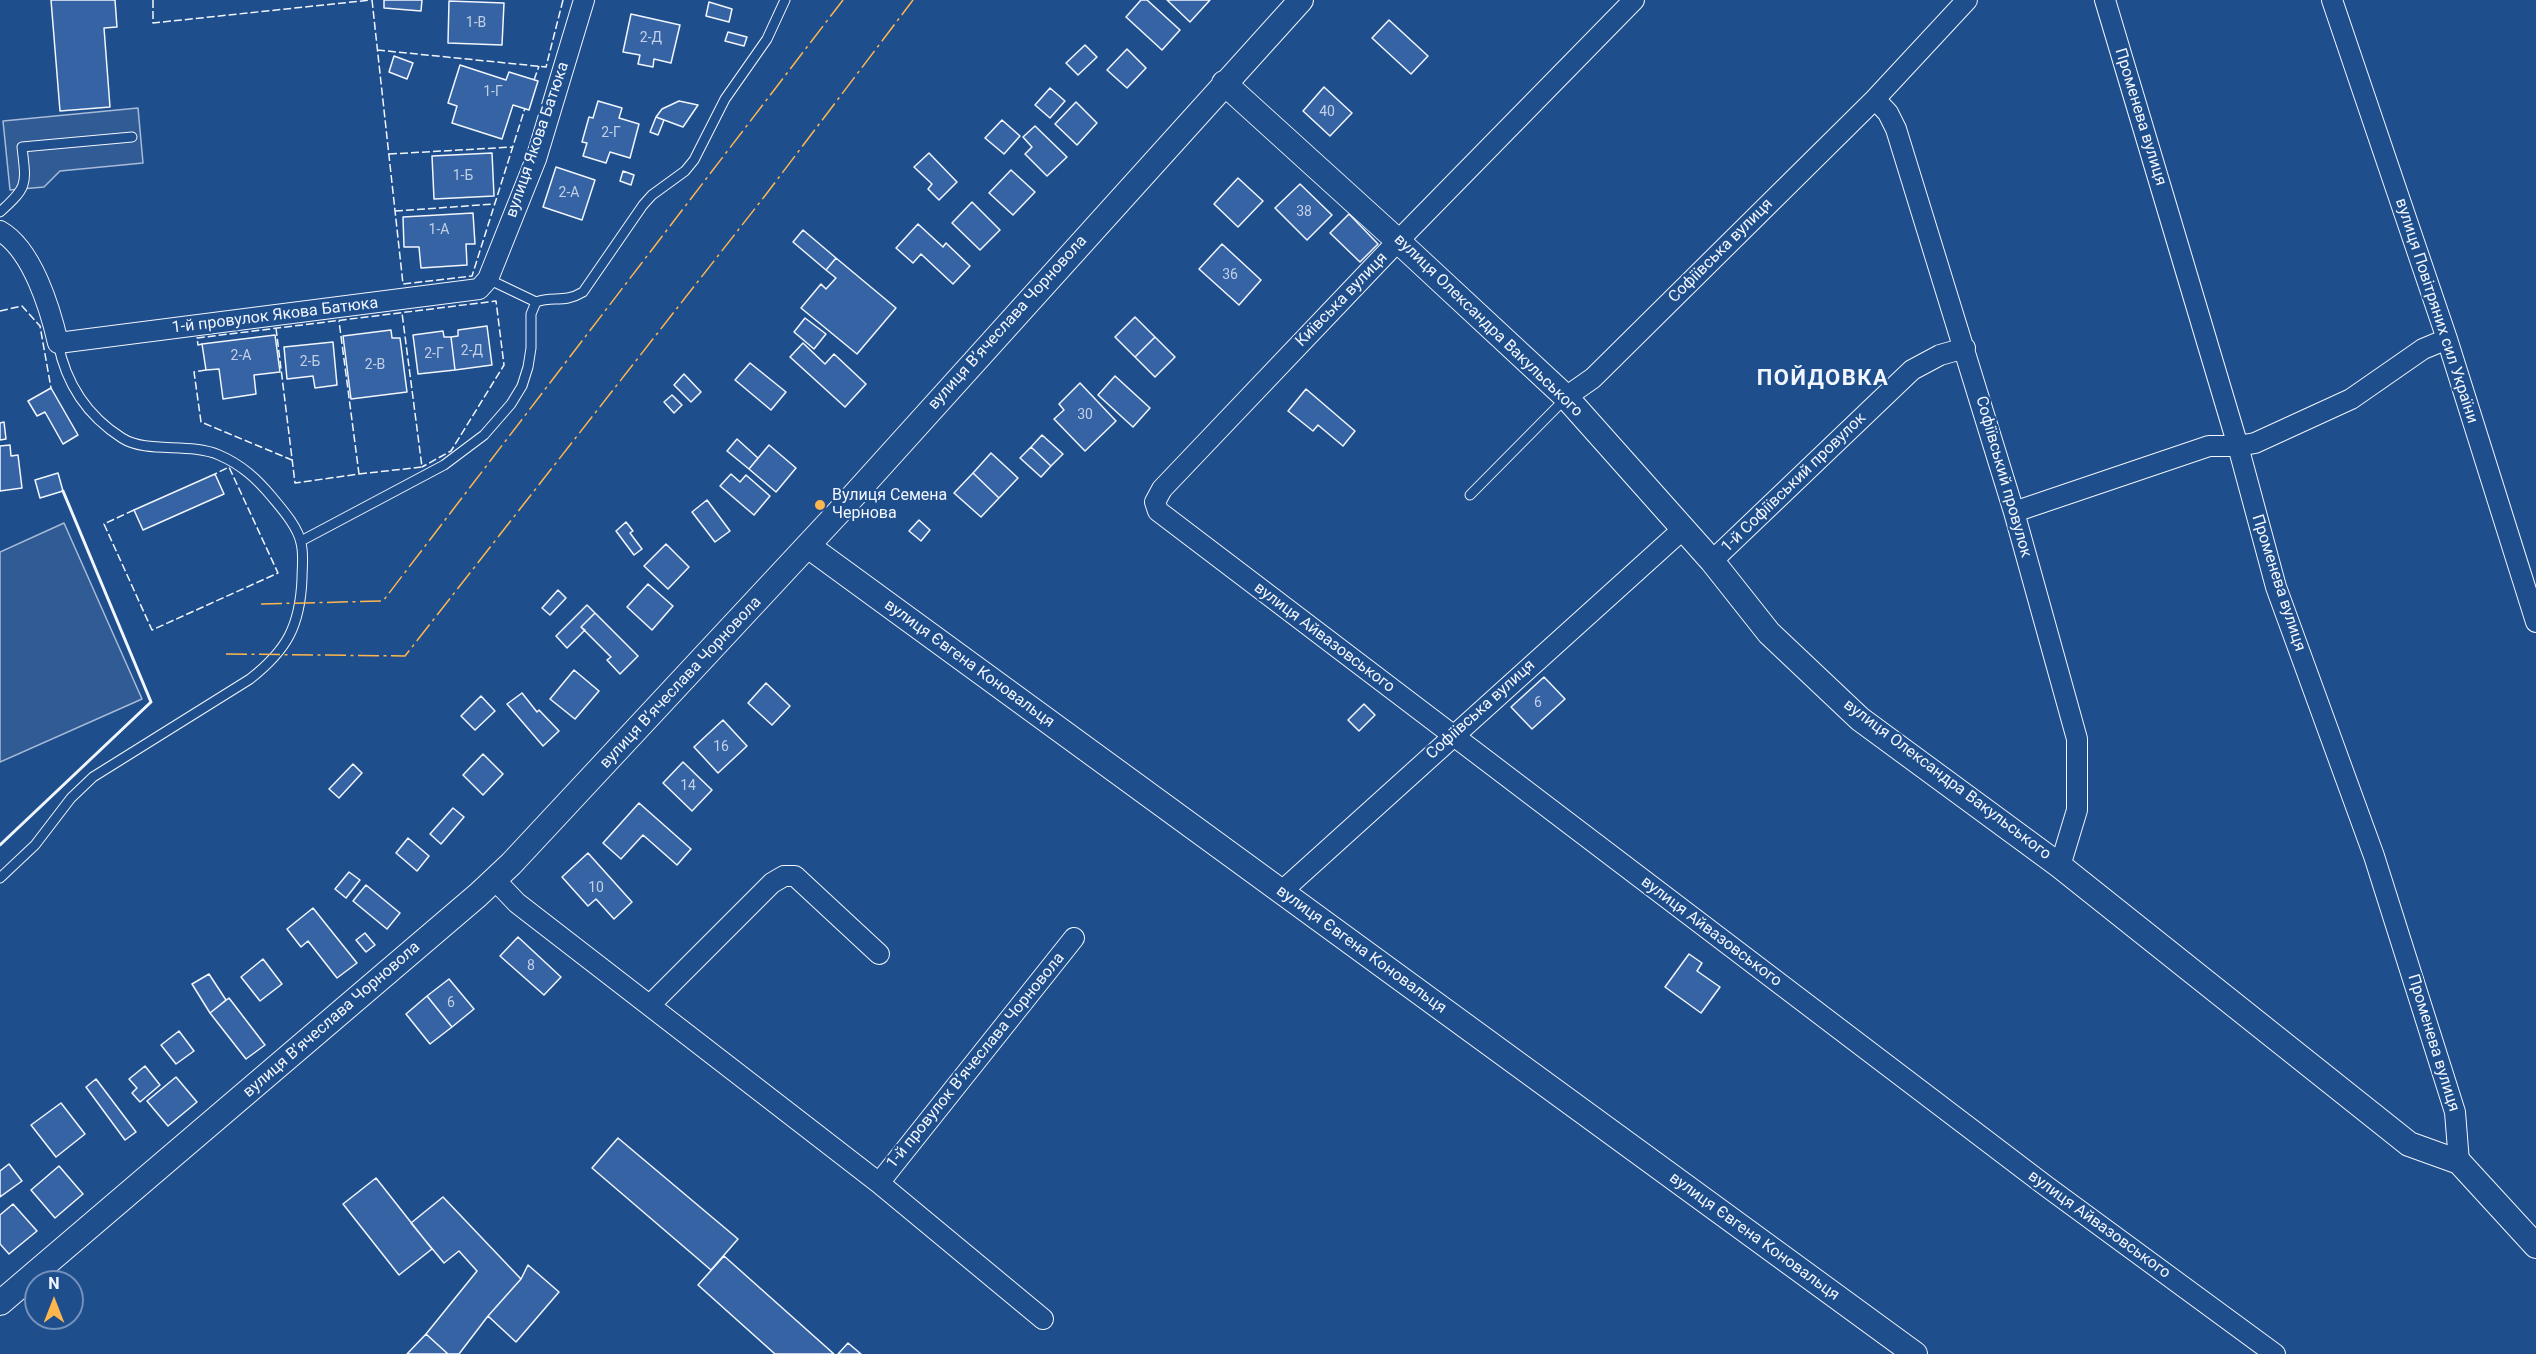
<!DOCTYPE html>
<html>
<head>
<meta charset="utf-8">
<style>
  body { margin:0 }
  #map { position:relative; width:2536px; height:1354px; overflow:hidden; background:#1f4e8c; font-family:Roboto,sans-serif }
  canvas { display:block }
  .north { position:absolute; left:24px; top:1270px; width:60px; height:60px; box-sizing:border-box; background:#1f4e8c; border:2px solid #7391ba; border-radius:50%; rotate:0deg; font-size:16px; font-weight:700; line-height:24px; text-align:center; color:#f2f6ff }
  .north::after { content:''; display:block; margin:auto; width:21px; height:27px; background:#ffb74d; clip-path:polygon(50% 0,100% 100%,50% 72%,0 100%) }
</style>
</head>
<body>
<div id="map">
<canvas width="2536" height="1354"></canvas>
<div class="north">N</div>
</div>
<script>
const c = document.querySelector('canvas').getContext('2d');
c.lineJoin = 'round';
function fill(path, color) { c.fillStyle = color; c.fill(path, 'evenodd'); }
function stroke(path, color, width, dash) { c.strokeStyle = color; c.lineWidth = width; c.lineCap = dash ? 'butt' : 'round'; c.setLineDash(dash || []); c.stroke(path); }
function label(font, color, halo, rows, align = 'center') {
  c.font = font + ' Roboto,sans-serif'; c.lineWidth = 4.5; c.setLineDash([]); c.textBaseline = 'middle'; c.strokeStyle = halo; c.fillStyle = color; for (const [text, x, y, turn = 0] of rows) {
    c.save(); c.translate(x, y); c.rotate((+turn || 0) * Math.PI / 180); c.textAlign = isNaN(turn) ? turn : align; if (halo) c.strokeText(text, 0, 0); c.fillText(text, 0, 0); c.restore();
  }
}
const built = new Path2D(`
  M138,108L143,163L60,171L44,187L10,190L3,121Z
  M64,523L142,699L0,762V552Z`);
fill(built, '#305b95');
stroke(built, '#a8bbd7', 1.5);
const building = new Path2D(`
  M51,0H115L117,27L104,28L110,107L60,111Z
  M384,0H422L421,11L384,8Z
  M1141,0H1147L1180,30L1162,50L1126,17Z
  M1167,0H1210L1190,22Z
  M449,1L504,3L502,45L448,43Z
  M709,2L732,9L729,22L706,16Z
  M631,14L680,25L671,63L654,59L653,67L638,64L640,55L623,52Z
  M1389,20L1428,56L1411,74L1372,38Z
  M728,32L747,37L744,46L725,41Z
  M1085,45L1097,57L1078,75L1066,63Z
  M1127,49L1146,68L1127,88L1107,70Z
  M394,56L413,63L407,79L389,72Z
  M460,65L506,80L509,72L538,81L529,110L513,105L502,139L452,123L457,106L448,103Z
  M1324,87L1352,113L1330,136L1303,111Z
  M1050,88L1065,101L1050,118L1035,105Z
  M598,101L622,108L619,118L639,124L630,158L610,152L606,163L583,156L587,143L582,142L589,117L593,118Z
  M679,101L698,105L683,127L656,117L662,109Z
  M1076,102L1097,123L1077,145L1055,124Z
  M656,117L664,120L658,135L650,132Z
  M1002,120L1020,136L1004,154L985,138Z
  M1035,126L1067,157L1047,176L1025,154L1032,147L1023,137Z
  M492,153L494,196L434,199L432,156Z
  M929,153L957,182L939,200L928,189L932,184L914,167Z
  M556,167L595,180L582,220L543,207Z
  M1011,170L1035,192L1013,215L989,193Z
  M623,171L634,175L631,185L620,181Z
  M1238,178L1263,201L1238,227L1214,204Z
  M1300,184L1332,215L1307,240L1275,208Z
  M972,202L1000,230L980,250L952,223Z
  M473,213L475,244H466L467,265L421,268L419,247H404L403,217Z
  M1349,214L1378,244L1360,262L1330,233Z
  M918,224L943,247L946,243L970,266L953,284L921,254L913,263L896,248Z
  M803,230L836,258L826,270L793,242Z
  M1222,244L1261,280L1239,305L1199,269Z
  M836,258L896,308L857,354L801,308L821,284L826,289L836,278L826,270Z
  M1135,317L1155,337L1135,357L1115,337Z
  M805,318L826,334L814,349L794,332Z
  M487,326L492,365L455,370L451,337L458,336V330Z
  M391,330L392,338H400L407,392L351,399L343,336Z
  M443,331L444,337H451L455,370L418,374L413,335Z
  M275,335L280,372L254,375L256,394L223,399L219,369L206,370L202,344Z
  M1155,337L1175,357L1155,377L1135,357Z
  M333,342L337,385L315,388L313,376L287,379L284,347Z
  M803,343L825,364L834,354L866,384L845,407L790,357Z
  M750,363L786,392L771,410L735,380Z
  M684,374L701,392L691,402L674,385Z
  M1115,376L1150,408L1133,427L1098,395Z
  M1080,383L1116,421L1085,451L1054,419L1064,410L1059,404Z
  M51,388L78,435L63,444L45,412L37,416L28,401Z
  M1306,389L1355,431L1343,446L1318,425L1313,431L1288,411Z
  M672,395L682,405L674,413L664,402Z
  M4,422L6,439L0,440V423Z
  M1042,435L1063,454L1051,466L1031,447Z
  M737,439L758,458L749,469L727,451Z
  M10,445L11,456L18,455L22,488L0,491V446Z
  M769,445L796,468L776,492L749,469Z
  M1031,447L1051,466L1041,477L1020,458Z
  M991,453L1018,478L999,498L973,473Z
  M58,473L63,491L40,498L35,480Z
  M973,473L999,498L981,517L954,493Z
  M215,474L224,494L143,530L134,510Z
  M731,474L740,482L746,475L770,496L754,515L720,486Z
  M707,500L730,531L715,542L692,512Z
  M919,520L930,530L921,541L909,531Z
  M626,522L633,531L630,533L642,549L634,555L616,531Z
  M666,544L689,567L668,589L644,566Z
  M648,584L673,606L652,630L627,607Z
  M558,590L566,598L550,615L542,608Z
  M587,605L595,613L581,627L585,630L567,648L556,636Z
  M595,613L638,656L620,674L607,660L611,657L581,627Z
  M574,670L599,691L575,719L550,699Z
  M1544,677L1565,699L1532,729L1511,707Z
  M766,683L790,706L772,725L748,703Z
  M522,693L537,712L539,710L559,731L543,746L507,704Z
  M481,696L495,711L475,730L461,716Z
  M1364,704L1375,715L1359,731L1348,720Z
  M723,720L747,746L718,773L694,747Z
  M483,754L503,774L483,795L463,775Z
  M683,762L712,790L692,811L663,783Z
  M353,764L362,773L339,798L329,789Z
  M639,803L691,849L677,865L643,835L621,859L603,843Z
  M453,808L464,817L441,844L430,834Z
  M408,838L429,856L417,871L396,853Z
  M588,853L632,902L614,919L596,899L588,906L562,877Z
  M349,872L360,880L346,898L335,889Z
  M366,885L400,913L387,929L353,901Z
  M313,908L357,963L337,978L308,941L301,947L287,929Z
  M365,933L375,945L366,952L356,940Z
  M518,937L561,977L544,995L500,956Z
  M1689,954L1702,963L1697,971L1720,987L1701,1013L1665,987Z
  M263,959L282,984L260,1001L241,977Z
  M209,974L226,1000L210,1013L192,984Z
  M449,979L474,1009L452,1027L427,996Z
  M427,996L452,1027L430,1044L406,1014Z
  M229,998L265,1045L246,1059L210,1013Z
  M179,1031L194,1051L176,1064L161,1045Z
  M145,1066L160,1085L140,1102L132,1093L137,1088L129,1079Z
  M176,1077L197,1102L168,1126L147,1101Z
  M96,1079L136,1132L125,1140L86,1087Z
  M61,1103L85,1134L56,1157L31,1125Z
  M618,1138L738,1239L711,1270L592,1168Z
  M9,1164L22,1181L0,1197V1171Z
  M59,1166L83,1194L55,1218L31,1190Z
  M376,1178L432,1249L399,1275L343,1204Z
  M443,1197L521,1279L488,1316L459,1354H448L426,1334L477,1271L459,1251L444,1263L411,1223Z
  M13,1204L37,1231L9,1254L0,1244V1215Z
  M724,1256L834,1354H775L698,1285Z
  M528,1265L559,1292L516,1342L488,1316L521,1279Z
  M426,1334L448,1354H407Z
  M848,1343L861,1354H838Z`);
fill(building, '#3563a3');
stroke(building, '#f2f6ff', 1.5);
const service = new Path2D(`
  M0,212C29,186 26,184 22,147L132,137
  M488,279L536,302
  M1470,495L1565,399
  M301,541L444,465L484,435L511,404L522,386L528,367L531,348V314L536,302C553,295 563,304 583,292L643,205L652,195L685,171L694,160L725,99L767,39L785,0
  M0,878L35,845L71,798L93,777L250,679C287,650 300,626 302,579C302,568 304,554 301,543C298,527 282,509 272,497C257,479 242,465 219,455C189,442 147,454 122,438C86,415 66,384 58,343`);
const minor = new Path2D(`
  M1634,0L1398,241L1162,489L1155,502L1158,511L2046,1186L2275,1354
  M2105,0L2238,446L2276,587L2374,856L2455,1112L2459,1162
  M2332,0L2447,339L2536,622
  M1875,99L1888,113L1896,129L2014,512L2077,739V810L2060,866
  M0,231C32,249 50,308 58,343L479,289L488,279L536,159L584,0
  M1566,397L1593,378L1875,99L1967,0
  M2014,512L2209,446H2238L2255,443L2351,399L2423,349L2447,339
  M1712,561L1912,370L1940,355L1965,348
  M495,880L517,903L879,1183L1043,1319
  M1281,892L1682,530
  M650,1005L772,883L784,876H795L879,954
  M879,1183L1074,938`);
const tertiary = new Path2D(`
  M1224,83L1398,241L1566,397L1712,561L1769,633L1860,719L2060,866L2409,1144L2459,1162L2536,1246
  M808,546L1915,1354
  M0,1303L478,895L511,864L838,513L1301,0`);
stroke(service, '#f2f6ff', 11);
stroke(minor, '#f2f6ff', 22);
stroke(tertiary, '#f2f6ff', 26);
stroke(service, '#1f4e8c', 9);
stroke(minor, '#1f4e8c', 20);
stroke(tertiary, '#1f4e8c', 24);
stroke(new Path2D(`
  M153,0V23L371,0
  M372,0L403,284L472,276L525,108
  M377,50L546,67L563,0
  M534,80L539,66
  M389,154L513,147
  M395,211L495,204
  M0,311L22,306L40,326L51,388
  M276,328L295,483L359,474L339,321
  M202,344L198,345L197,338L496,301L504,365L451,451L422,467
  M206,370L194,372L201,422L292,460
  M359,474L422,467L402,313
  M134,510L104,524L152,630L278,573L229,467L215,474`), '#f2f6ff', 1.5, [8, 3]);
stroke(new Path2D(`
  M0,845L151,702L63,491`), '#f2f6ff', 3);
stroke(new Path2D(`
  M261,604L383,601L843,0
  M226,654L405,656L764,197L913,0`), '#ffb74d', 1.5, [21, 4.5, 3, 4.5]);
for (const [x, y, r, color] of [
  [820,505,6,"#ffb74d"]
]) { const dot = new Path2D(); dot.arc(x, y, r, 0, 2 * Math.PI); c.fillStyle = color; c.fill(dot); stroke(dot, '#1f4e8c', 2); }
label('14px', '#c3d1e8', null, [
  ["1-В",476,23],
  ["2-Д",651,38],
  ["1-Г",493,92],
  ["40",1327,112],
  ["2-Г",611,133],
  ["1-Б",463,176],
  ["2-А",569,193],
  ["38",1304,212],
  ["1-А",439,230],
  ["36",1230,275],
  ["2-Д",472,351],
  ["2-Г",434,354],
  ["2-А",241,356],
  ["2-Б",310,362],
  ["2-В",375,365],
  ["30",1085,415],
  ["6",1538,703],
  ["16",721,747],
  ["14",688,786],
  ["10",596,888],
  ["8",531,966],
  ["6",451,1003]
]);
label('16px', '#f2f6ff', '#1f4e8c', [
  ["Променева вулиця",2140,117,73],
  ["вулиця Якова Батюка",538,140,-71],
  ["Софіївська вулиця",1721,251,-45],
  ["Київська вулиця",1342,300,-46],
  ["вулиця Повітряних сил України",2436,311,72],
  ["1-й провулок Якова Батюка",275,316,-7],
  ["вулиця Вʼячеслава Чорновола",1008,323,-48],
  ["вулиця Олександра Вакульського",1488,326,44],
  ["Софіївський провулок",2003,477,74],
  ["1-й Софіївський провулок",1794,483,-44],
  ["Променева вулиця",2278,583,72],
  ["вулиця Айвазовського",1324,638,37],
  ["вулиця Євгена Коновальця",969,664,36],
  ["вулиця Вʼячеслава Чорновола",681,683,-47],
  ["Софіївська вулиця",1481,710,-42],
  ["вулиця Олександра Вакульського",1947,780,37],
  ["вулиця Айвазовського",1711,932,37],
  ["вулиця Євгена Коновальця",1361,950,36],
  ["вулиця Вʼячеслава Чорновола",332,1020,-41],
  ["Променева вулиця",2433,1043,73],
  ["1-й провулок Вʼячеслава Чорновола",976,1061,-51],
  ["вулиця Айвазовського",2099,1225,36],
  ["вулиця Євгена Коновальця",1754,1237,36]
]);
label('16px', '#f2f6ff', '#1f4e8c', [
  ["Вулиця Семена",832,496],
  ["Чернова",832,514]
], 'left');
c.letterSpacing = '1.5px';
label('bold 22px', '#f2f6ff', '#1f4e8c', [
  ["ПОЙДОВКА",1823,379]
]);
c.letterSpacing = '0px';
</script>
</body>
</html>
